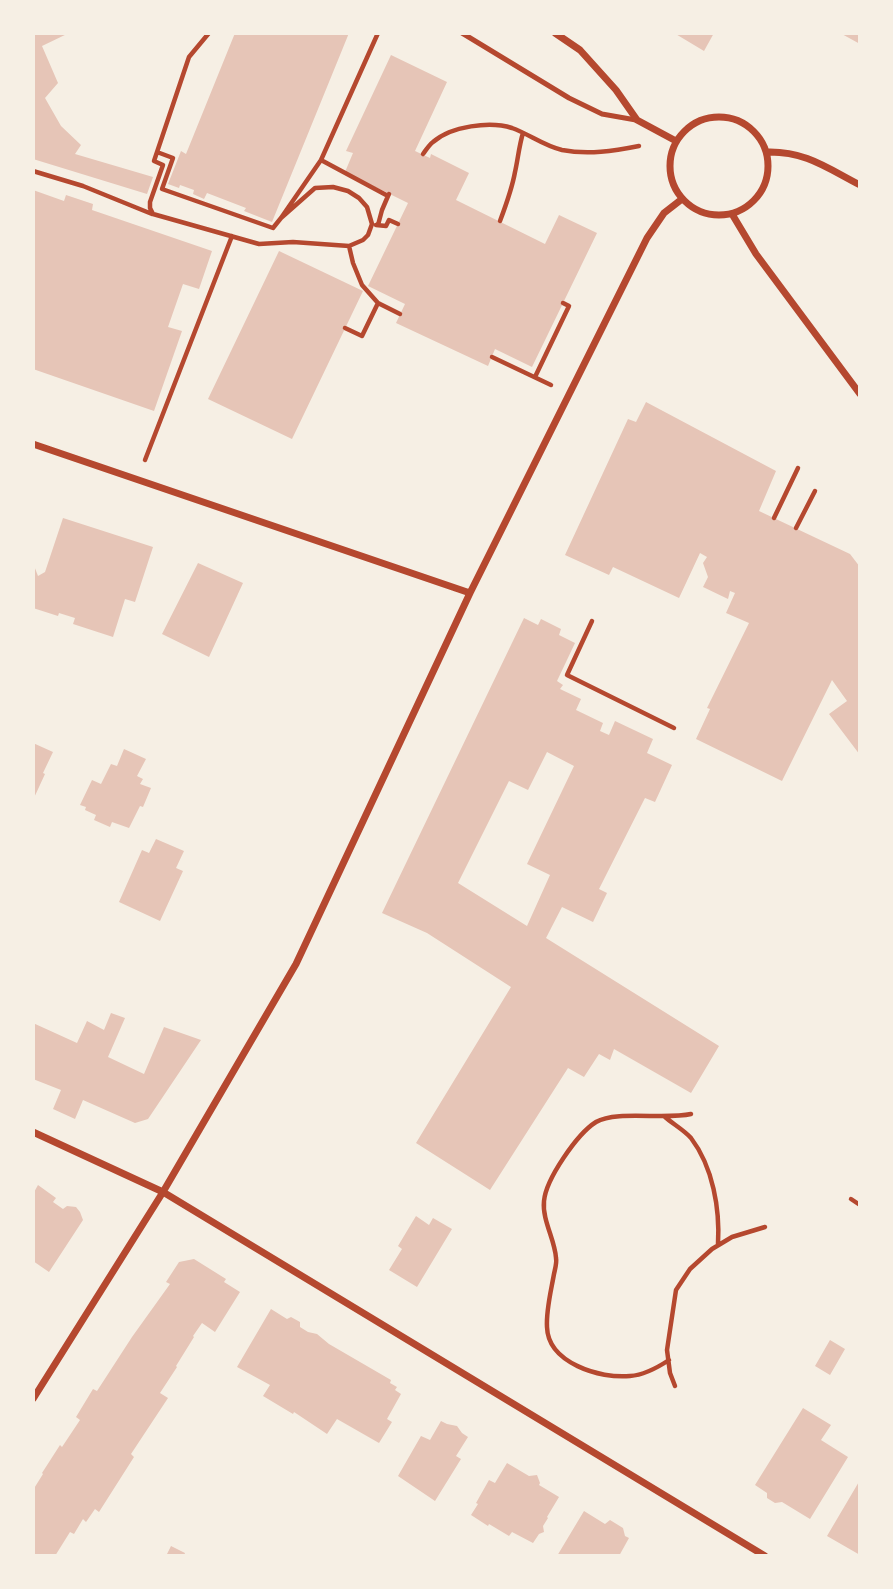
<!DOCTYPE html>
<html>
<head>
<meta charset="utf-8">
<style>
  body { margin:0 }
  #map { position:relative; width:893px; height:1589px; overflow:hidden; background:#f6efe4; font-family:Barlow,sans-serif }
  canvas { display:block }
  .frame { position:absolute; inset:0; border:35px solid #f6efe4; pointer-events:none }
</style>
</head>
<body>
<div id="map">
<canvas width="893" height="1589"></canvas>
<div class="frame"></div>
</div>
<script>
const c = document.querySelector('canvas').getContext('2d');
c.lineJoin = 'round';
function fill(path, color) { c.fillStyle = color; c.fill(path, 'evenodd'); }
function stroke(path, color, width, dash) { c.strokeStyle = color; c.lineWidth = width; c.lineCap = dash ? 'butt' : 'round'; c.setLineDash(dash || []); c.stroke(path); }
fill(new Path2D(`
  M33,33H69L42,46L58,83L45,98L61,126L81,145L75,154L153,177L147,194L33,159Z
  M235,33H349L272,222L244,211L246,208L207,193L204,199L193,194L194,190L180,185L179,188L168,184L181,151L186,154Z
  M674,33H714L704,51Z
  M840,33H860V44Z
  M391,55L447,82L415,151L430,158L431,154L469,173L456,200L545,244L559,215L597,233L532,367L495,349L488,366L396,323L405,304L368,286L408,203L345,172L353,153L346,151Z
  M33,190L64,201L66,195L93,204L92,210L212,251L199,289L183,284L168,327L182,331L154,411L33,369Z
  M279,251L363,291L292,439L208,399Z
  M646,402L776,471L759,511L850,554L860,567V755L829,714L847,701L832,680L782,781L696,739L710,709L707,708L749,623L726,613L735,593L730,591L728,599L703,587L708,577L703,563L707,557L700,553L679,598L613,567L609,575L565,555L628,419L636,422Z
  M63,518L153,547L135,602L125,599L113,637L73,624L75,618L59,613L58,616L33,608V563L38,576L45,572Z
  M198,563L243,583L209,657L162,634Z
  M524,618L538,625L541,619L561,629L559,635L575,643L557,681L563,685L560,689L581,699L576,710L603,723L600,731L609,735L615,721L653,739L647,753L672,765L655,802L645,798L599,889L607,893L593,922L562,907L546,938L719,1046L691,1093L614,1049L610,1060L599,1054L584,1077L568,1068L490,1190L416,1143L511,987L427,933L382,913ZM547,752L574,766L527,864L550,875L527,926L458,883L509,781L528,790Z
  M33,743L53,752L43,773L45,774L33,800Z
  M124,749L146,759L137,776L143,779L140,784L151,788L143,807L140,806L129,828L112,822L110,827L94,820L96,815L85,810L86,807L80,805L92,780L101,784L111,764L117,766Z
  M156,839L184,851L176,868L183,871L160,921L119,902L142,850L149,853Z
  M111,1013L125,1018L108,1057L144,1074L164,1027L201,1040L148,1119L135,1123L83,1100L75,1119L53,1109L61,1090L33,1079V1023L77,1043L87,1021L104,1030Z
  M38,1185L56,1198L53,1202L63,1209L67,1206L76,1207L80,1212L83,1220L49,1272L33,1261V1194Z
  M416,1216L429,1225L433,1218L452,1229L417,1287L389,1270L402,1249L398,1246Z
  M194,1259L226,1279L224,1282L240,1292L215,1332L202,1323L193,1336L194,1337L176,1366L177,1367L160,1393L168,1398L131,1454L134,1457L99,1512L95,1509L86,1522L83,1519L74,1534L70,1532L55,1556H33V1490L43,1474L42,1473L60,1445L62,1447L80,1420L76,1417L93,1389L97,1391L132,1337L170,1284L166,1282L179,1262Z
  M271,1309L287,1319L291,1317L300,1322V1327L308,1332L317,1334L329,1344L391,1380L390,1383L397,1387L395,1390L401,1394L387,1419L392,1422L379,1443L337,1419L327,1434L294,1412L293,1414L263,1396L270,1385L237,1367Z
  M830,1340L845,1349L830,1375L815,1366Z
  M803,1408L831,1425L821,1440L848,1457L810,1519L782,1502L775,1503L767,1498V1493L755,1485Z
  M441,1421L447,1424L457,1426L462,1433L468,1437L456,1456L461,1459L435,1501L398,1476L421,1436L430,1440Z
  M507,1463L529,1476L537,1475L540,1483L539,1485L559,1497L547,1517L548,1518L543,1526L544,1532L539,1534L533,1543L512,1532L509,1536L489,1524L488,1526L471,1515L478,1504L476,1503L489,1480L495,1483Z
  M860,1480V1555L827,1536Z
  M584,1511L605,1524L610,1520L623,1528L625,1536L629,1538L619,1556H557Z
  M171,1546L185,1553L184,1556H166Z`), '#e6c5b7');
stroke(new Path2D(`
  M209,33L189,57L154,161L163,165L150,202V208L153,214L259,244L293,242L349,246L363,240L368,235L372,224L367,207L359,198L348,191L333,187L315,188L281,218
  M157,152L173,158L162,189L273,228L281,218L321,160L378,33
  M423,154C426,150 429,145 433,142C451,126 490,121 512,128C529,134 544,146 562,150C588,155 614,151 639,146
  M321,160L388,196L389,194
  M33,171L83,186L152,214
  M500,221C506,205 512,189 515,172C518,159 519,146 523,133
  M376,225L386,226L389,220L398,224
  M378,225L382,210L388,196
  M349,246L353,263L362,285L378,303
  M345,328L362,336L378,303L400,314
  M492,357L551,385
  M535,377L569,306L563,303
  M145,460L232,236
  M774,518L798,468
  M796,528L815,491
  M592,621L567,675L674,728
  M665,1117C673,1124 684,1130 691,1138C713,1167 720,1209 718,1244
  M851,1199L860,1205
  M669,1360C657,1368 644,1375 630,1376C600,1379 548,1363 547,1327C546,1310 551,1291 554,1274C555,1269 557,1263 556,1258C555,1240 542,1220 544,1201C546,1179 577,1134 596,1122C616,1110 665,1120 691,1114
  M675,1386L670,1373L667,1350L676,1290L690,1269L712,1249L732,1237L765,1227`), '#b5482f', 4.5);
stroke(new Path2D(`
  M462,33L569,98L602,114L636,120`), '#b5482f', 5);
stroke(new Path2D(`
  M555,33L580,50L616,90L637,120L676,141
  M670 166a49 49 0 1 1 98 0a49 49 0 1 1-98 0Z
  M767,152C805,151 827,168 860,185
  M732,214L756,254L860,394
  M33,444L470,593
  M33,1132L163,1192L765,1556
  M33,1399L163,1192L296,964L470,593L647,238L664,213L682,199`), '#b5482f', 7);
</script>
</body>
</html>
